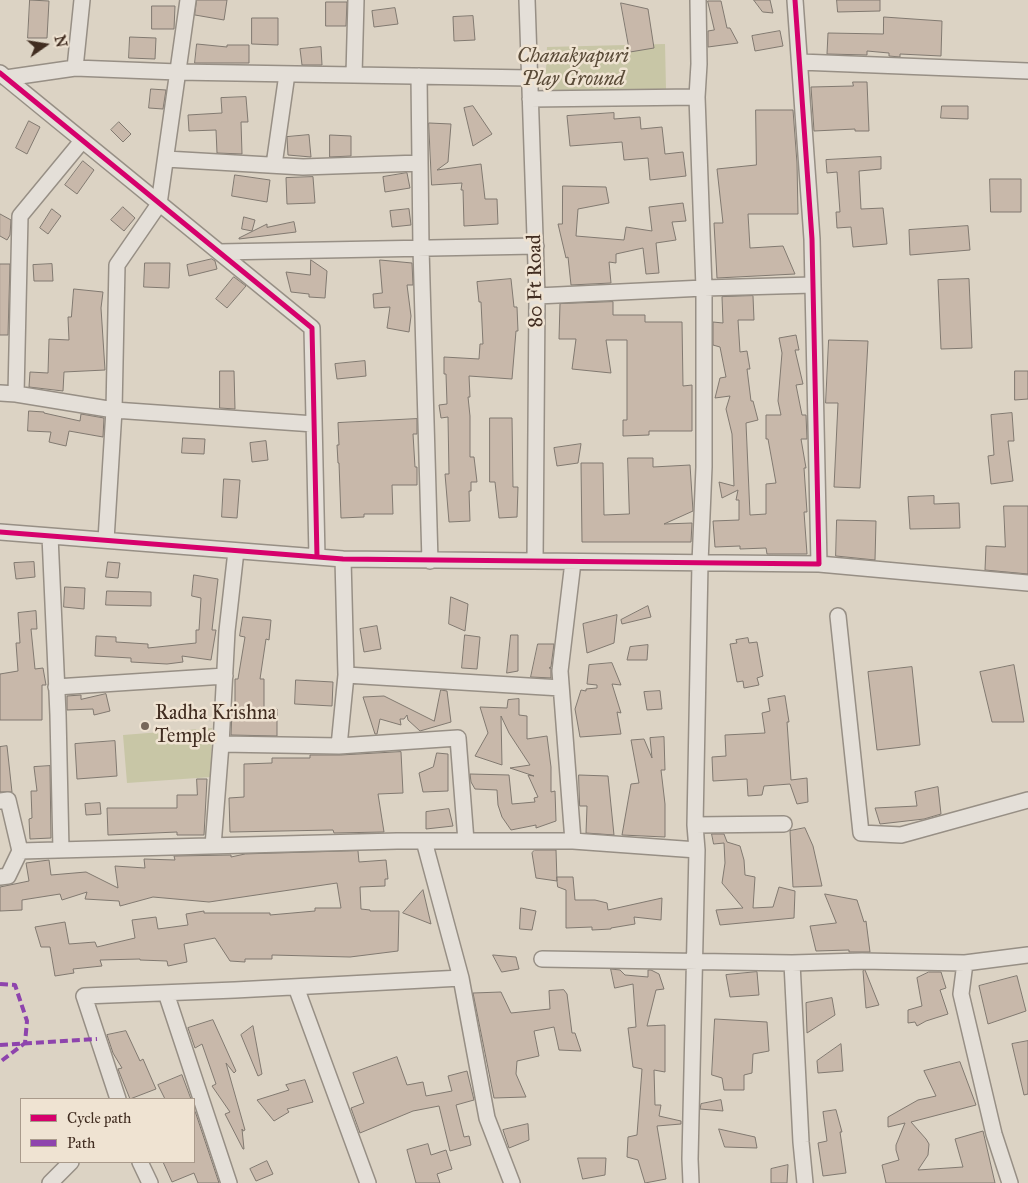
<!DOCTYPE html>
<html>
<head>
<meta charset="utf-8">
<style>
  body { margin:0 }
  #map { position:relative; width:1028px; height:1183px; overflow:hidden; background:#dcd3c4; font-family:"IM FELL Great Primer",serif }
  canvas { display:block }
  .legend { position:absolute; left:20px; top:1098px; width:175px; height:65px; box-sizing:border-box; background:#efe3d2; border:1px solid #a99a8b; margin:0; padding:6px 9px; list-style:none; font-size:15px; color:#412d21 }
  .legend li { display:flex; align-items:center; gap:10px; height:25px }
  .legend b { width:25px; border:1px solid #a99a8b }
  .north { position:absolute; left:20px; top:20px; width:50px; height:50px; -webkit-text-stroke:4px #efe3d2; paint-order:stroke; rotate:77deg; font-size:14px; font-weight:700; line-height:20px; text-align:center; color:#412d21 }
  .north::after { content:''; display:block; margin:auto; width:18px; height:22px; background:#412d21; clip-path:polygon(50% 0,100% 100%,50% 72%,0 100%) }
</style>
</head>
<body>
<div id="map">
<canvas width="1028" height="1183"></canvas>
<ul class="legend">
<li><b style="height:6px;background:#d6006c"></b>Cycle path</li>
<li><b style="height:6px;background:#8e44ad"></b>Path</li>
</ul>
<div class="north">N</div>
</div>
<script>
const c = document.querySelector('canvas').getContext('2d');
c.lineJoin = 'round';
function fill(path, color) { c.fillStyle = color; c.fill(path, 'evenodd'); }
function stroke(path, color, width, dash) { c.strokeStyle = color; c.lineWidth = width; c.lineCap = dash ? 'butt' : 'round'; c.setLineDash(dash || []); c.stroke(path); }
function label(font, color, halo, rows, align = 'center') {
  c.font = font + ' "IM FELL Great Primer",serif'; c.lineWidth = 5; c.setLineDash([]); c.textBaseline = 'middle'; c.strokeStyle = halo; c.fillStyle = color; for (const [text, x, y, turn = 0] of rows) {
    c.save(); c.translate(x, y); c.rotate((+turn || 0) * Math.PI / 180); c.textAlign = isNaN(turn) ? turn : align; if (halo) c.strokeText(text, 0, 0); c.fillText(text, 0, 0); c.restore();
  }
}
fill(new Path2D(`
  M665,44L666,89L545,93L547,47Z
  M212,728L211,777L127,783L123,735Z`), '#c8c6a6');
const building = new Path2D(`
  M30,0L49,1L47,38H28Z
  M197,0H227L224,20L195,15Z
  M754,0H770L773,13L763,12Z
  M837,0H880V11L838,12Z
  M708,1H721L727,28H730L738,43L708,47V31L714,30Z
  M326,2H347L346,26H326Z
  M621,3L648,9L654,48L630,52Z
  M152,6H175L174,29H152Z
  M395,8L398,24L374,27L372,11Z
  M473,16L475,40L454,41L453,17Z
  M884,17L942,21L941,56L900,54V57L889,56V53L867,51V55L827,54L828,33L883,34Z
  M252,18H278V45L252,44Z
  M780,31L783,46L755,51L752,36Z
  M130,37L156,38L155,59L129,58Z
  M197,44L227,47V45H249V63H195Z
  M321,47L322,65H302L300,49Z
  M853,82H867L869,131H855V129L814,131L811,87L853,86Z
  M151,89L166,90L163,109L149,108Z
  M246,97L248,122H241L242,154L217,153L216,130L189,131L188,115L222,113L221,98Z
  M473,106L492,134L473,146L464,108Z
  M942,106H968V119L941,118Z
  M756,110H793L797,163L798,214H748L750,248L783,246L795,274L717,278L714,223H723L717,169L756,165Z
  M614,113V119L640,117L641,129L662,127L665,154L683,152L686,176L650,180L648,158L624,160L622,142L570,146L567,116Z
  M29,121L40,127L27,154L16,148Z
  M119,122L131,134L123,142L111,130Z
  M429,123L451,124L448,162L437,170L481,164L485,199H497L498,224L464,226L463,190H461L462,183L432,185Z
  M309,135L311,157L288,155L287,137Z
  M330,135L351,136V156L330,157Z
  M881,157V169L859,171L861,209L883,208L887,244L853,247L851,227L837,228L836,212H840L837,172L827,173L826,160Z
  M83,161L94,170L77,194L65,185Z
  M407,173L410,188L385,192L383,177Z
  M235,175L270,180L267,202L232,196Z
  M313,177L315,203L287,204L286,178Z
  M990,179H1021V212H991Z
  M563,186L606,187L609,203L578,209L576,236L624,240L626,227L652,231L649,207L683,203L686,221L672,222L676,240L656,243L659,273L646,274L643,248L616,254V263L609,262L611,283L571,285L568,257L566,258L558,224H562Z
  M123,207L135,218L124,231L111,220Z
  M52,209L61,216L48,234L40,228Z
  M409,209L411,225L392,227L390,211Z
  M0,214L11,220L10,235L7,240L0,236Z
  M244,217L255,220L252,231L242,229Z
  M294,222L296,232L239,239V238L267,224V227Z
  M968,226L970,250L910,255L909,230Z
  M212,259L215,261L217,269L189,276L187,265Z
  M311,260L327,271L325,298L309,297V294L291,292L286,272L310,275Z
  M380,260L412,263L413,285H407L411,316L409,332L387,328L390,307L374,308L373,294L382,293Z
  M145,263H170L169,288L144,287Z
  M0,264H10L8,335H0Z
  M52,264L53,281H34L33,265Z
  M234,277L246,286L227,308L216,299Z
  M511,279L514,307H517L518,331H516L512,379L469,376L470,397H468L470,416V457H474L477,482H471V491H469L470,521L449,522L445,474H449L448,417L441,418L439,405L447,404L446,374H444V357L479,359L480,344H483L481,302H479L477,282Z
  M969,279L972,348L941,349L938,280Z
  M74,289L103,292L101,308L105,370L64,372L63,391L29,387L30,372L48,373L49,339L69,340L68,317H71Z
  M753,296L754,320H738L740,352L747,351L750,369H747L751,401H753L758,420L746,423L750,515L766,514V484L776,483L768,439H766V415H781L778,401L782,353L779,338L796,335L799,350H795L803,384L796,385L802,415H806L807,439H801L806,468H804L807,512H804L807,554H767L766,548L740,549V546L715,547L713,521L739,520V500H736L738,490L722,498L719,482L734,486L732,434L726,409L730,396L715,398L720,378L726,377L720,347L713,345V322L723,323L722,297Z
  M613,302V315H645V322H682L683,386L692,385V431H649V435L623,436V420H627V340H606L611,373L572,369L576,339H559L560,304Z
  M829,340L868,341L860,488L834,487L838,403H826Z
  M365,361L366,376L337,379L335,364Z
  M220,371H234L235,409L220,408Z
  M1015,371H1028V399L1015,400Z
  M29,411L44,412V413L80,421L81,414L104,418L103,437L69,431L66,446L49,442L51,432L28,431Z
  M1012,413L1014,441H1008L1013,481L991,484L988,456L994,455L991,415Z
  M490,418H512L513,487H518L517,517L499,518L495,482H490Z
  M417,419V434H413L415,467H417V485H392L393,514H364V517L341,518L339,463H338L337,445H339L338,423Z
  M183,438L205,439L204,454L182,453Z
  M266,441L268,460L252,462L250,443Z
  M581,444L578,463L557,466L554,448Z
  M628,458H653V467L690,465L693,511L664,524L692,523L691,542H582L581,463H603L604,515L629,514Z
  M224,479L240,480L237,518L222,517Z
  M934,496V504L959,503L960,528L910,529L908,497Z
  M1004,506H1028V574L985,570L986,546L1005,547Z
  M837,520L876,521L875,560L836,556Z
  M34,562L35,577L16,579L14,563Z
  M108,562L120,563L118,578L106,577Z
  M194,575L218,579L212,630H216L211,660L182,656L183,662L167,664L131,662V658L95,656L96,636L116,637V642L148,644V648L196,643V630H199L201,598L192,596Z
  M65,587L85,588L84,609L64,607Z
  M107,591L151,592V606L106,605Z
  M451,597L468,604L465,631L449,624Z
  M648,606L651,617L622,624L621,620Z
  M36,611L37,629H31L35,669L43,668L46,685H42V720H0V674L18,671L16,643H20L18,613Z
  M617,615L614,643L587,653L583,624Z
  M243,617L271,620L269,640L266,639L260,679H264V709H277V736L231,735L232,709H235V679H238L245,637L240,636Z
  M377,626L381,649L364,652L360,629Z
  M465,635L480,637L477,669L462,668Z
  M511,635H518V671L507,673Z
  M748,638L749,643L757,642L763,676L757,678L759,685L744,688L743,681L737,682L730,644L737,643L736,640Z
  M538,644H554L551,667L549,668H551V678L531,677Z
  M648,645L647,660H627L630,647Z
  M612,663L621,685L612,684L621,713L617,712L621,734L580,737L575,709L581,690L586,691V689L597,688V685L587,684L589,665Z
  M1014,665L1024,722H992L980,672Z
  M912,667L920,745L877,750L868,672Z
  M296,680L333,682L332,706L295,704Z
  M441,690L447,691L451,722L420,731L408,720L407,715L404,719H400L401,725L380,719L377,734H375L363,697L384,696L434,721Z
  M660,691L662,709L647,710L644,692Z
  M106,694L110,711L94,715L93,709L67,710V696L81,695V699Z
  M785,696L789,722H787L791,780L807,778L808,802L797,804L790,784L764,786L762,795L748,796L747,779L713,781L712,757L726,756L725,735L765,733L762,713L770,711L768,699Z
  M519,699V715L527,716V739L547,736L551,767V792L555,791L556,821L536,828V825L511,830L502,817L498,805L497,790L475,789L471,782L470,774L509,775L512,804L535,802L534,798L538,797L528,775L534,776L510,768L530,765L509,733L501,716L502,765L475,756L488,733L480,707L507,708L508,700Z
  M664,737L665,770H661L665,804V837L622,835L631,784L639,783L631,740L644,739L652,758L650,738Z
  M115,741L117,776L77,779L75,744Z
  M7,746L12,792H0V747Z
  M401,752L403,793L378,794L384,832L334,833L333,830L230,832L229,798L244,797V764L272,763V758H310V755H340Z
  M437,753L448,754V791L423,792L419,773L433,767Z
  M50,766L51,838L30,839L29,819L32,818L31,791H37L34,767Z
  M579,775L608,776L614,835L586,833L587,806H580Z
  M197,779H207L204,835H177V832L108,835L107,808H177V795H197Z
  M938,787L941,814L924,819L880,824L875,808L917,806L915,792Z
  M100,803L101,814L86,815L85,804Z
  M449,809L453,826L426,829V812Z
  M805,828L813,846L822,886L793,887L790,831Z
  M712,834H724L727,842L740,846L744,860L745,875L755,877L753,908L773,907L779,887L795,891L794,918L720,925L716,910L743,908L722,883L725,863L724,843L714,844Z
  M535,850H556L557,881L536,878L532,853Z
  M358,851L359,862L386,860L388,879H385V886L360,887L361,909L370,910V911H399L398,951L350,957L272,955V959H245V962L230,961L215,938L184,944L187,962L168,966L167,961L140,960V959L100,960L102,966L73,969L74,973L55,976L50,947H41L35,927L65,922L69,944L95,942L97,947L135,938L132,920L156,917L158,929L188,925L186,914L204,911V913H270V915L315,911V908H341L337,883L209,902L153,897L120,906L119,901L85,899L87,892L62,900L60,894L22,900V910L0,911V887L29,881L26,863L49,860L51,875L86,872L118,888L115,866L145,868L144,859L175,860L174,856L231,855V857L245,854Z
  M557,877H573L575,900H595L607,903L608,910L662,898L661,920L634,917L635,924L611,928V929L592,930V927L566,928V890L558,887Z
  M423,890L431,924L403,913Z
  M825,894L857,900L864,922L866,921L870,952H849V950L816,951L810,926L836,923Z
  M521,908L536,911L532,930L520,929Z
  M493,955L516,957L519,969L502,972Z
  M611,969L620,970L625,975L648,977V970H651L659,974L664,989L656,990L647,1026L665,1025V1072L654,1070L655,1105H661L659,1116L681,1121V1124L657,1126L666,1179L645,1183L638,1160L627,1157L628,1137L637,1135L642,1069L633,1067L628,1028L636,1027L633,984L615,988Z
  M865,970L879,1005L866,1008L863,971Z
  M757,972L759,995L730,997L726,975Z
  M929,972H941L946,988L940,990L948,1014L926,1021L917,1026L915,1022L908,1023V1010L922,1006L917,978Z
  M1017,976L1026,1011L988,1024L979,986Z
  M564,990L567,994L572,1033H575L581,1051L559,1050L554,1027L534,1031L539,1056L517,1061L516,1074L526,1097L494,1098L473,993L501,992L511,1013L550,1009L549,991Z
  M832,998L835,1015L807,1033L806,1003Z
  M715,1019L767,1022L769,1051L753,1054L752,1073L744,1075V1090H724L722,1078L712,1075Z
  M213,1020L236,1071L234,1073L226,1063L245,1130L243,1131L242,1129L244,1149H243L225,1114L230,1112L212,1086L216,1084L202,1044L195,1048L188,1028Z
  M253,1026L262,1074L258,1076L241,1035Z
  M126,1031L140,1061L143,1059L156,1089L130,1099L118,1069L122,1068L113,1053L107,1035Z
  M1028,1041V1094L1024,1095L1012,1044Z
  M841,1044L843,1071L818,1073L817,1061Z
  M397,1057L407,1085L423,1082L426,1096L452,1091L448,1076L467,1071L474,1100L456,1105L464,1137L469,1136L471,1145L450,1151L439,1106L413,1111L360,1133L351,1108L364,1103L353,1073Z
  M960,1062L976,1105L911,1122L926,1139L929,1144L928,1155L918,1170L963,1167L955,1139L983,1131L995,1183H886L882,1165L899,1160L896,1150V1145L905,1123L888,1127V1117L918,1100L936,1096L924,1071Z
  M182,1075L191,1099H165L158,1085Z
  M305,1080L313,1102L287,1109L289,1112L274,1121L257,1100L289,1090L286,1085Z
  M721,1100L723,1111L700,1109L701,1104Z
  M194,1109L196,1114L219,1183H198L194,1173L172,1182L163,1162H194Z
  M836,1110L842,1132H840L846,1173L823,1176L818,1143L827,1141L823,1112Z
  M528,1124L529,1140L509,1148L503,1130Z
  M719,1129L755,1137L757,1148L725,1147Z
  M428,1144L431,1155L446,1150L452,1169L437,1174L440,1183H416L407,1150Z
  M578,1158H606L605,1175L583,1179Z
  M267,1161L273,1174L256,1181L250,1169Z
  M788,1165L787,1183H771V1169Z`);
fill(building, '#c8b8aa');
stroke(building, '#817970', 1);
const minor = new Path2D(`
  M527,0L537,296L535,561
  M800,62L1028,71
  M75,68L82,0
  M0,73L312,328L317,557
  M354,75L356,0
  M419,76L421,248L430,561
  M6,78L75,68L178,72L530,78
  M530,99L697,97
  M166,159L303,167L420,163
  M274,165L287,74
  M219,252L536,246
  M537,296L704,288L813,285
  M0,393L16,394L114,410L117,265L159,204L188,0
  M16,394L20,216L82,141
  M0,532L343,559L819,564L812,239L795,0
  M50,536L58,715L61,850
  M106,540L114,410L314,424
  M573,562L560,671L573,841L697,850
  M819,564L1028,583
  M838,616L861,833L901,835L1028,800
  M346,675L561,688
  M56,687L225,676
  M221,744L339,746L458,738L466,841
  M339,746L346,675L343,559
  M0,801L8,800L20,851L397,841H573
  M695,825L784,824
  M424,841L461,978L487,1118L512,1183
  M213,846L221,744L227,631L236,551
  M0,877L8,876L20,851
  M542,959L792,963L862,961L965,963L1028,955
  M792,963L801,1142L805,1183
  M965,963L961,994L994,1134L1010,1183
  M296,987L368,1183
  M166,993L229,1183
  M118,1099L84,996L235,990L461,978
  M140,1162L150,1183
  M50,1183L71,1162
  M691,1183L690,1159L697,850L695,825L700,563L704,467V288L697,97L699,64L698,0`);
stroke(minor, '#978f85', 18);
stroke(minor, '#e4dfd8', 15);
stroke(new Path2D(`
  M0,984L15,985L27,1021L25,1043L0,1062
  M0,1045L97,1039`), '#8e44ad', 4, [8, 4]);
stroke(new Path2D(`
  M0,73L312,328L317,557
  M0,532L343,559L819,564L812,239L795,0`), '#d6006c', 5);
for (const [x, y, r, color] of [
  [145,726,5,"#77675a"]
]) { const dot = new Path2D(); dot.arc(x, y, r, 0, 2 * Math.PI); c.fillStyle = color; c.fill(dot); stroke(dot, '#efe3d2', 2); }
label('italic 20px', '#594a37', '#efe3d2', [
  ["Chanakyapuri",573,57],
  ["Play Ground",573,80]
]);
label('20px', '#412d21', '#efe3d2', [
  ["80 Ft Road",536,281,-91]
]);
label('20px', '#412d21', '#efe3d2', [
  ["Radha Krishna",155,714],
  ["Temple",155,737]
], 'left');
</script>
</body>
</html>
